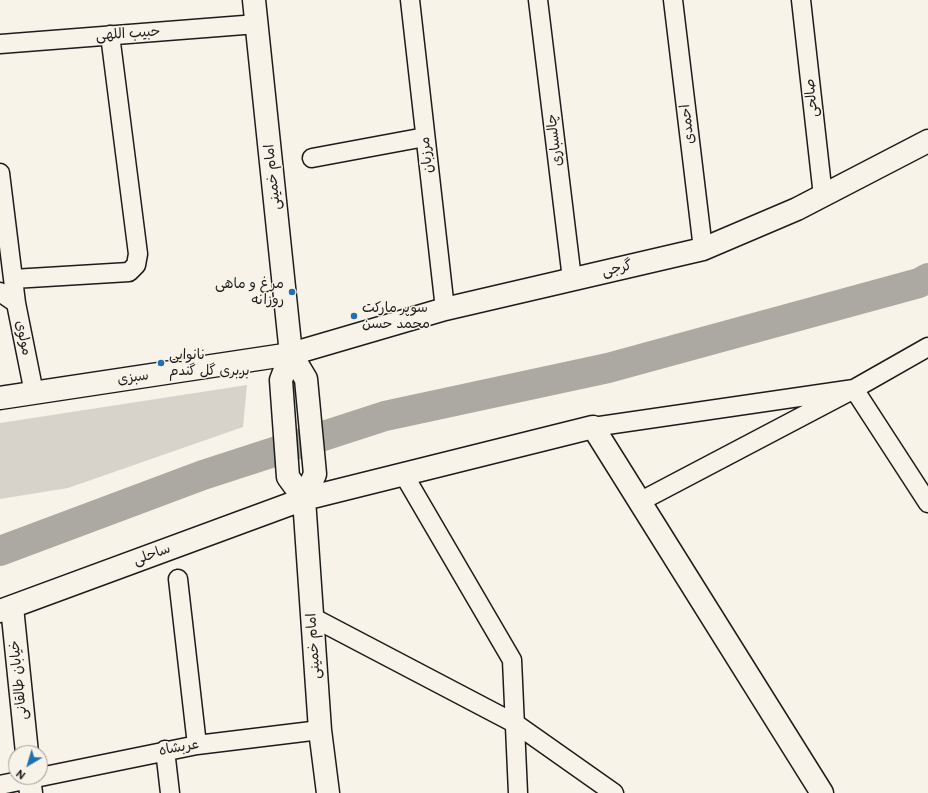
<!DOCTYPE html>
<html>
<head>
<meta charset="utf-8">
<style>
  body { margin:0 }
  #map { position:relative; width:928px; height:793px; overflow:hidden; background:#f7f3e8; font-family:"Balsamiq Sans",sans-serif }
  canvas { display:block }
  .north { position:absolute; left:8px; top:745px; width:40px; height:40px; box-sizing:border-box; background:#f7f3e8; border:1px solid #9f9d96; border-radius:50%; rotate:218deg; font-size:11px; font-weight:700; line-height:16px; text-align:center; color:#1c1c1c }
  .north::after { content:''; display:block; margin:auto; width:14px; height:18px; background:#1f6fb2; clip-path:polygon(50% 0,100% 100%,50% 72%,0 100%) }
</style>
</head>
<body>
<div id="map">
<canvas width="928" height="793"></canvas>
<div class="north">N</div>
</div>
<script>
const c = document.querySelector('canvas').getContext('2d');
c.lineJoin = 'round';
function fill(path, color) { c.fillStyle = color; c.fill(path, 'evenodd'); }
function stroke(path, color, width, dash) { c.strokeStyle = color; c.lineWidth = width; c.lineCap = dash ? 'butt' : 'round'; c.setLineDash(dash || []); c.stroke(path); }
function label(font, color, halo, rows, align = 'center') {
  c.font = font + ' "Balsamiq Sans","Playpen Sans Arabic",sans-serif'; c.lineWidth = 3; c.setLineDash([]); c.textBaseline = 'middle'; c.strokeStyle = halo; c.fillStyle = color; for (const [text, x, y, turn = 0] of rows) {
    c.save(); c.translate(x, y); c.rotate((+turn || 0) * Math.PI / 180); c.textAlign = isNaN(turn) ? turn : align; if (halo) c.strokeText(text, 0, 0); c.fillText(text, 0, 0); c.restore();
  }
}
fill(new Path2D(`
  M247,385L243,427L68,488L0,499V423Z`), '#d7d3cb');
stroke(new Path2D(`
  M0,551L203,475L385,416L608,368L919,283L928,278`), '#aca9a2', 30);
const minor = new Path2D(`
  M410,0L445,309
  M538,0L572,279
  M673,0L703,249
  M801,0L823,196
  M0,44L257,24
  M312,158L425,137
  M0,173L16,303
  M13,279L129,272L136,265L138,254L110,35
  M0,292L16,303L34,393
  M593,427L854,389L928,347
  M404,475L512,660L518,793
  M641,501L854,389L928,503
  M178,579L197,745
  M312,617L516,724L614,793
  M165,750L170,793
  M40,777L197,745L320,730
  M0,785L39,777`);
const tertiary = new Path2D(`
  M0,398L291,354L445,309L703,249L797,209L928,141`);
const secondary = new Path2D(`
  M254,0L291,354L306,379L315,474L304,499L320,730L328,793
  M291,354L281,380L288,477L304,499
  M12,607L27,753
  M0,611L304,499L593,427L822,793
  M29,777L31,793`);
stroke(minor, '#1c1c1c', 21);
stroke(tertiary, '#1c1c1c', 25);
stroke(secondary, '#1c1c1c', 25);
stroke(minor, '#f7f3e8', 18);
stroke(tertiary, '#f7f3e8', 22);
stroke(secondary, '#f7f3e8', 22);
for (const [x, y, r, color] of [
  [292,292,4,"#1f6fb2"],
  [354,316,4,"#1f6fb2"],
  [161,363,4,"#1f6fb2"]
]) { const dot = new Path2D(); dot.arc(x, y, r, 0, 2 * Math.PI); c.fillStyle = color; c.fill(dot); stroke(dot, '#f7f3e8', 1.5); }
label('14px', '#1c1c1c', '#f7f3e8', [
  ["حبیب اللهی",128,34,-4],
  ["صالحی",812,98,-96],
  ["احمدی",688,124,-97],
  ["چالسباری",555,140,-97],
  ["مرزبان",427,155,-96],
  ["امام خمینی",273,177,-96],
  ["گرجی",617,269,-13],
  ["مولوی",23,338,78],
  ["سبزی",133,378,-9],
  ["ساحلی",152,555,-20],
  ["امام خمینی",314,646,-94],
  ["خیابان طالقانی",19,680,-96],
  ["عربشاه",179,748,-10]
]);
label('14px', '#1c1c1c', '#f7f3e8', [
  ["مرغ و ماهی",284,284,"right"],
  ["روزانه",284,300,"right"],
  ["سوپر مارکت",362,308],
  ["محمد حسن",362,324],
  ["نانوایی",169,355],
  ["بربری گل گندم",169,371]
], 'left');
</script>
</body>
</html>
